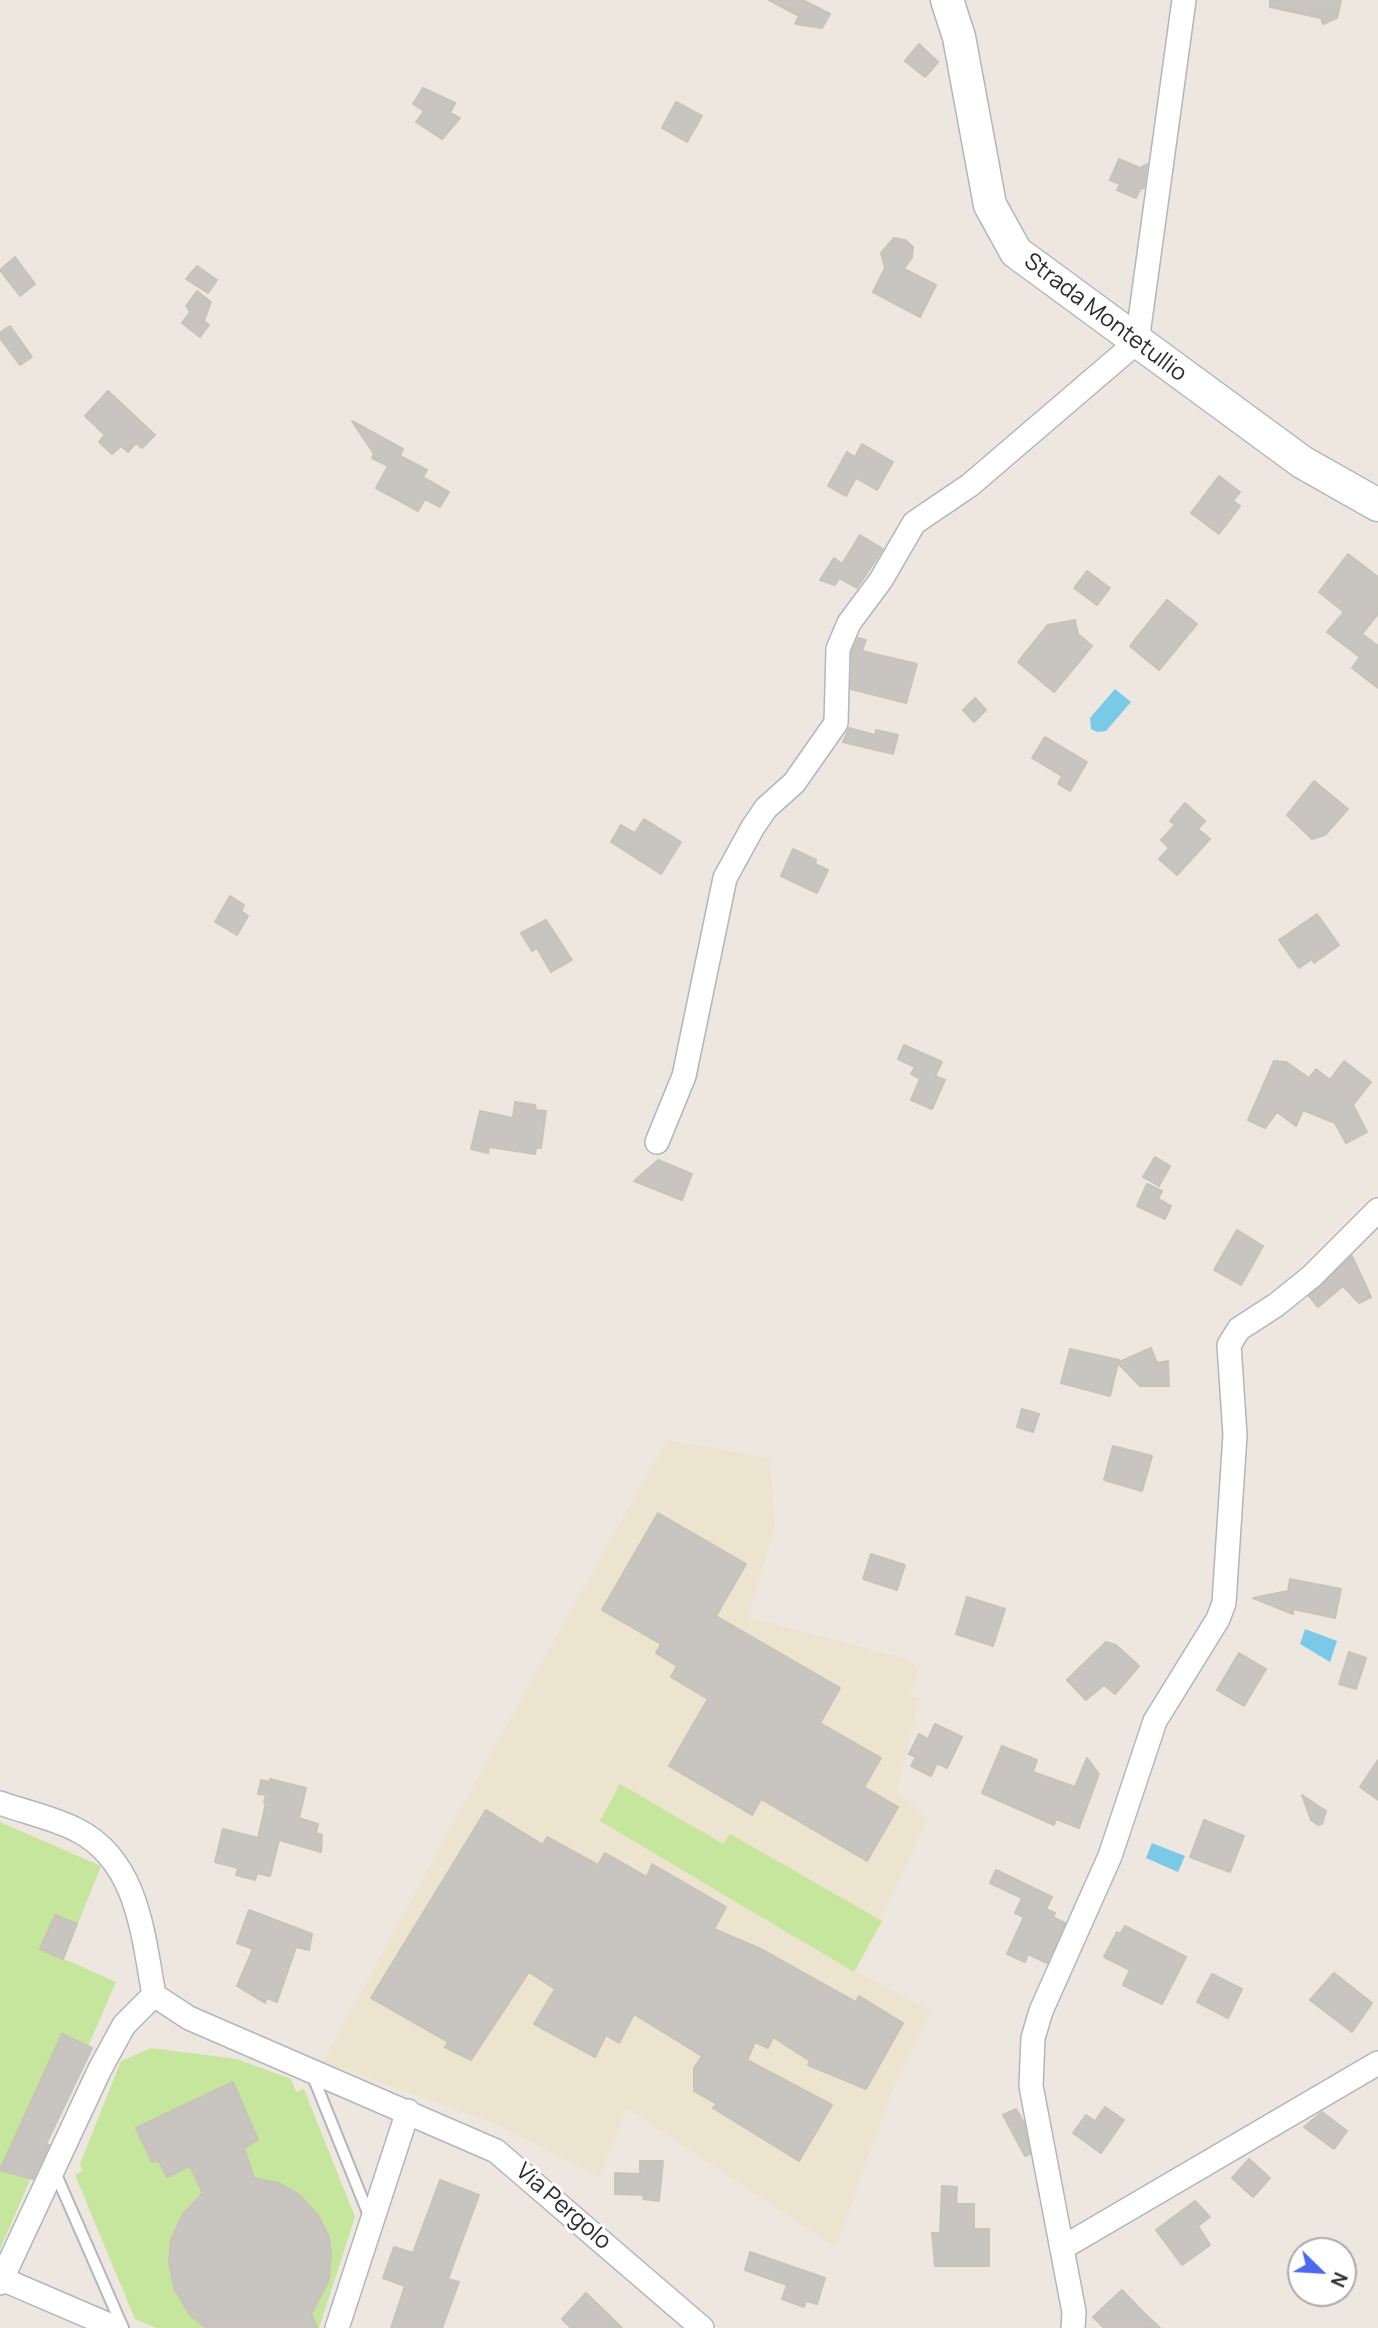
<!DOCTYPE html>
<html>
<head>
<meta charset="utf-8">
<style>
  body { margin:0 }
  #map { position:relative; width:1378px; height:2328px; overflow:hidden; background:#ede7e0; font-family:Manrope,sans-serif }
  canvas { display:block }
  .north { position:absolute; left:1287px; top:2237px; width:70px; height:70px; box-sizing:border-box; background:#fff; border:2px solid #ababab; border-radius:50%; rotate:114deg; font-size:19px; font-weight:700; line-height:28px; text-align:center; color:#2c2c2c }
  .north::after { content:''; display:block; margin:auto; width:24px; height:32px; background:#4c68ee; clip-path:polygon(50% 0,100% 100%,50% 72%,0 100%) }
</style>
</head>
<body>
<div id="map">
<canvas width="1378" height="2328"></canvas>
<div class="north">N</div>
</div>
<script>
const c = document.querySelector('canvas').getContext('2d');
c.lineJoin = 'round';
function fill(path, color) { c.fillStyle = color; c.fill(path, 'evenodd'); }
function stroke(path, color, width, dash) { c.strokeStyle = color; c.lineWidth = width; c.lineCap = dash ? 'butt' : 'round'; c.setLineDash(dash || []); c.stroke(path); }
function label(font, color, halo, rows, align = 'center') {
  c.font = font + ' Manrope,sans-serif'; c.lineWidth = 6; c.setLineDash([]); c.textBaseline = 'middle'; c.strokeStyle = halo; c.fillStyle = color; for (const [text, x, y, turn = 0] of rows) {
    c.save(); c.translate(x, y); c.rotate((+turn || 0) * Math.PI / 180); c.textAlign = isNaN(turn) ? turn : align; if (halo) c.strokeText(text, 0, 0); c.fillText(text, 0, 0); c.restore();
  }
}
fill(new Path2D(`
  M667,1440L770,1458L775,1525L748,1617L907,1659L919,1668L910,1696L920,1698L897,1791L928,1819L855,1971L930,2011L894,2085L836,2247L627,2108L599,2177L497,2124L323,2062L510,1719Z`), '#ede4d0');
fill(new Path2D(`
  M620,1784L723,1844L730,1834L882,1921L854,1972L600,1821Z
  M0,1822L101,1866L64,1959L116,1982L0,2249Z
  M151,2048L237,2059L291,2079L296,2092L304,2089L355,2217L319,2328H156L135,2319L75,2175L82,2171L80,2164L121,2061Z`), '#c6e59d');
fill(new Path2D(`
  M1115,689L1131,702L1106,731L1097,732L1091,729L1090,718Z
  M1305,1629L1337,1641L1330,1662L1300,1644Z
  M1152,1843L1185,1856L1178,1872L1146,1858Z`), '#7ac9e7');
const building = new Path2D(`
  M769,0H803L830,14L822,28L795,24L799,16Z
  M1270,0H1341L1337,18L1323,24L1321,18L1270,7Z
  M919,44L938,62L925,77L905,61Z
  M423,88L455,103L450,113L460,118L442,139L416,122L424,111L413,104Z
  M676,102L702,116L687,142L662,128Z
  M1119,159L1140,168L1147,164L1144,188L1140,189L1136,198L1117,190L1120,184L1110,180Z
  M894,238L905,240L913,247L912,257L904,269L936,285L920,317L873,292L885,268L881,253Z
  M15,257L35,284L20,296L0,270Z
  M197,266L217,280L208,293L186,279Z
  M197,291L211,302L204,321L209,325L200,337L182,323L190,312L186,306Z
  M10,326L32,357L20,365L0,338V333Z
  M108,391L155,435L142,448L136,443L128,452L121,446L112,454L99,442L105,435L85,416Z
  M352,421L403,449L400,456L427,470L423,477L449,492L440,507L425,499L418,511L376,488L388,466L372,458L374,454Z
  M862,444L893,462L877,490L856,478L846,496L828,486L847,452L855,457Z
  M1219,476L1240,492L1233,501L1240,506L1219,534L1191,513Z
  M860,535L883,549L857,588L839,578L835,585L820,580L834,558L842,564Z
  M1348,554L1378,577V614L1362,634L1378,646V688L1352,668L1360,657L1327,632L1344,612L1319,592Z
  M1087,571L1110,588L1097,605L1074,588Z
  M1167,600L1197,624L1159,670L1130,646Z
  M1075,620L1078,634L1092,646L1054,692L1018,662L1048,625Z
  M858,638L866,640L862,651L917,664L906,703L851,689L852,652Z
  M975,698L986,710L974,722L963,710Z
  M849,728L875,735L876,730L898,735L893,754L843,742Z
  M1045,737L1087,762L1070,791L1058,784L1062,776L1032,758Z
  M1314,781L1348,809L1325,835L1312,839L1287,815Z
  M1185,803L1205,821L1198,829L1210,839L1177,875L1159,859L1169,848L1161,840L1175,825L1170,821Z
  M644,819L681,842L661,874L611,842L621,825L635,833Z
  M793,849L816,860L815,864L828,870L817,893L781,876Z
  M230,896L244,905L241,911L248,916L237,935L215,922Z
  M1317,914L1339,945L1314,963L1312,959L1299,968L1279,940Z
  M546,920L572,960L551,972L537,948L532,951L521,933Z
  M904,1045L942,1062L935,1076L945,1080L932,1109L911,1100L920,1079L911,1074L915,1067L898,1059Z
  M1274,1061L1286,1062L1309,1078L1316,1069L1330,1080L1344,1061L1371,1082L1353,1105L1367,1132L1346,1143L1335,1123L1303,1110L1296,1126L1277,1112L1265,1128L1248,1120Z
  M515,1102L535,1105L536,1110L546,1111L541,1148H536L535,1154L489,1147L488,1153L471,1149L480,1111L513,1118Z
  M1155,1157L1170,1166L1159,1186L1143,1177Z
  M658,1160L692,1174L682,1200L634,1181Z
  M1147,1184L1162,1191L1158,1199L1171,1206L1165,1219L1137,1206Z
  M1237,1230L1263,1246L1241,1285L1214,1270Z
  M1352,1256L1371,1297L1359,1303L1343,1286L1318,1307L1309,1296Z
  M1151,1348L1157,1363L1168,1361L1169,1386H1140L1118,1363L1110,1396L1061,1383L1070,1349L1119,1360V1362Z
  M1022,1409L1039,1414L1033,1432L1017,1427Z
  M1113,1446L1152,1456L1142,1491L1104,1480Z
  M658,1513L746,1564L716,1616L840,1688L820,1723L881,1758L864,1787L898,1807L867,1861L761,1799L752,1815L669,1766L708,1699L671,1677L677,1666L656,1653L661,1644L602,1610Z
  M871,1554L905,1565L897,1590L863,1579Z
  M1290,1579L1341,1589L1335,1618L1293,1609V1614L1253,1598L1288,1591Z
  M967,1597L1005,1609L993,1646L956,1634Z
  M1106,1642L1116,1645L1139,1666L1115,1694L1104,1685L1086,1700L1067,1680Z
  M1349,1652L1366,1658L1356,1689L1339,1684Z
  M1239,1653L1266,1669L1244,1706L1217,1690Z
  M935,1724L962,1737L947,1768L937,1763L931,1776L911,1766L916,1757L909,1754L919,1734L928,1739Z
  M1002,1746L1037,1760L1033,1772L1075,1787L1087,1758L1099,1774L1079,1828L1056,1819L1054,1825L982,1793Z
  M1378,1760V1800L1360,1787Z
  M270,1779L306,1788L299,1818L318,1824L316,1833L322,1835L321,1852L279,1840L270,1876L257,1873L255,1880L236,1875L238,1868L215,1862L223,1829L258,1838L266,1803H264L266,1795L258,1794L261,1780L270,1782Z
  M1302,1795L1326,1811L1322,1824L1318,1825L1311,1820Z
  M486,1810L543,1845L547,1837L598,1865L605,1853L647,1877L652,1864L726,1907L714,1929L761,1949L856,2002L859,1996L903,2023L866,2089L808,2065L810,2061L773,2037L768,2048L755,2042L747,2060L832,2105L799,2161L713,2108L717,2104L694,2091V2068L702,2056L634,2014L619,2043L606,2035L595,2057L534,2024L555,1989L529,1972L471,2060L445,2047L448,2042L371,1998Z
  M1204,1820L1244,1836L1230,1872L1190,1857Z
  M996,1870L1052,1897L1046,1909L1039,1906L1055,1913L1053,1917L1065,1923L1047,1963L1028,1954L1025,1962L1007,1954L1024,1917L1015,1913L1022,1898L990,1883Z
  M249,1910L312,1934L309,1950L296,1947L277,2002L267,1998L265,2003L237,1986L253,1949L237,1943Z
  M55,1915L77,1924L63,1959L40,1949Z
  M1125,1926L1186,1957L1162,2004L1123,1985L1130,1970L1104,1957L1117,1932L1120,1934Z
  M1334,1973L1372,2003L1352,2032L1310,2000Z
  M1212,1974L1242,1989L1228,2018L1197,2002Z
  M62,2034L92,2048L46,2144L49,2145L33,2179L0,2170Z
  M233,2082L258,2140L244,2148L254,2178L278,2183L298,2194L318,2215L328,2235L331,2252L329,2280L311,2314L317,2328H206L190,2315L175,2290L169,2263L171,2240L183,2214L203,2193L190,2166L167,2177L159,2161L152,2162L136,2128Z
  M1105,2107L1124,2120L1101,2153L1073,2133L1086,2115L1095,2121Z
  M1016,2109L1024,2123L1030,2154L1025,2156L1003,2115Z
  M1322,2112L1347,2131L1334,2149L1304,2127Z
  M1249,2159L1270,2178L1253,2197L1232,2178Z
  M640,2161H663L659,2201L643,2199L644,2195L615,2194V2173L640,2174Z
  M440,2180L479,2195L448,2279L459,2282L442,2328H391L405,2286L383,2278L394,2247L413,2253Z
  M942,2186L957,2187L956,2204H974V2229H989V2266H935L932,2233H940Z
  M1195,2201L1210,2217L1198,2226L1210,2245L1182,2265L1156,2230Z
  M750,2252L825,2278L817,2304L806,2301L804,2307L782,2299L787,2285L745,2270Z
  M1122,2290L1142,2311L1160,2328H1104L1093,2317Z
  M586,2293L622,2328H571L562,2319Z`);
fill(building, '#c8c4bf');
stroke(building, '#c8c3b9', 2);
const lane = new Path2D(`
  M312,2074L370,2218
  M54,2170L123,2328`);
const street = new Path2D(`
  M657,1142L684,1076L725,878L753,827L766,808L794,783L836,723L838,649L849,623L881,580L914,523L970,485L1137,342L1184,0
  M0,1803C25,1812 54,1818 77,1830C138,1861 143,1935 154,1995L189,2018L496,2151L702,2328
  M1062,2248L1378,2063
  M2,2279L116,2328
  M0,2283L100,2069L124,2025L154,1995
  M337,2328L408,2111
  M1073,2328L1074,2312L1031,2086L1033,2038L1041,2011L1110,1856L1155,1721L1218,1619L1224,1603L1235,1435L1229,1345L1239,1329L1276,1305L1312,1276L1378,1210`);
const secondary = new Path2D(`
  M947,0L959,37L990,205L1016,252L1302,462L1378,505`);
stroke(lane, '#b3b5be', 14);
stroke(street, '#b3b5be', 26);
stroke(secondary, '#b3b5be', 35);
stroke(lane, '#fff', 10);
stroke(street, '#fff', 23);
stroke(secondary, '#fff', 32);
label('23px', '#2c2c2c', '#fff', [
  ["Strada Montetullio",1105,318,37],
  ["Via Pergolo",563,2207,41]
]);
</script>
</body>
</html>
